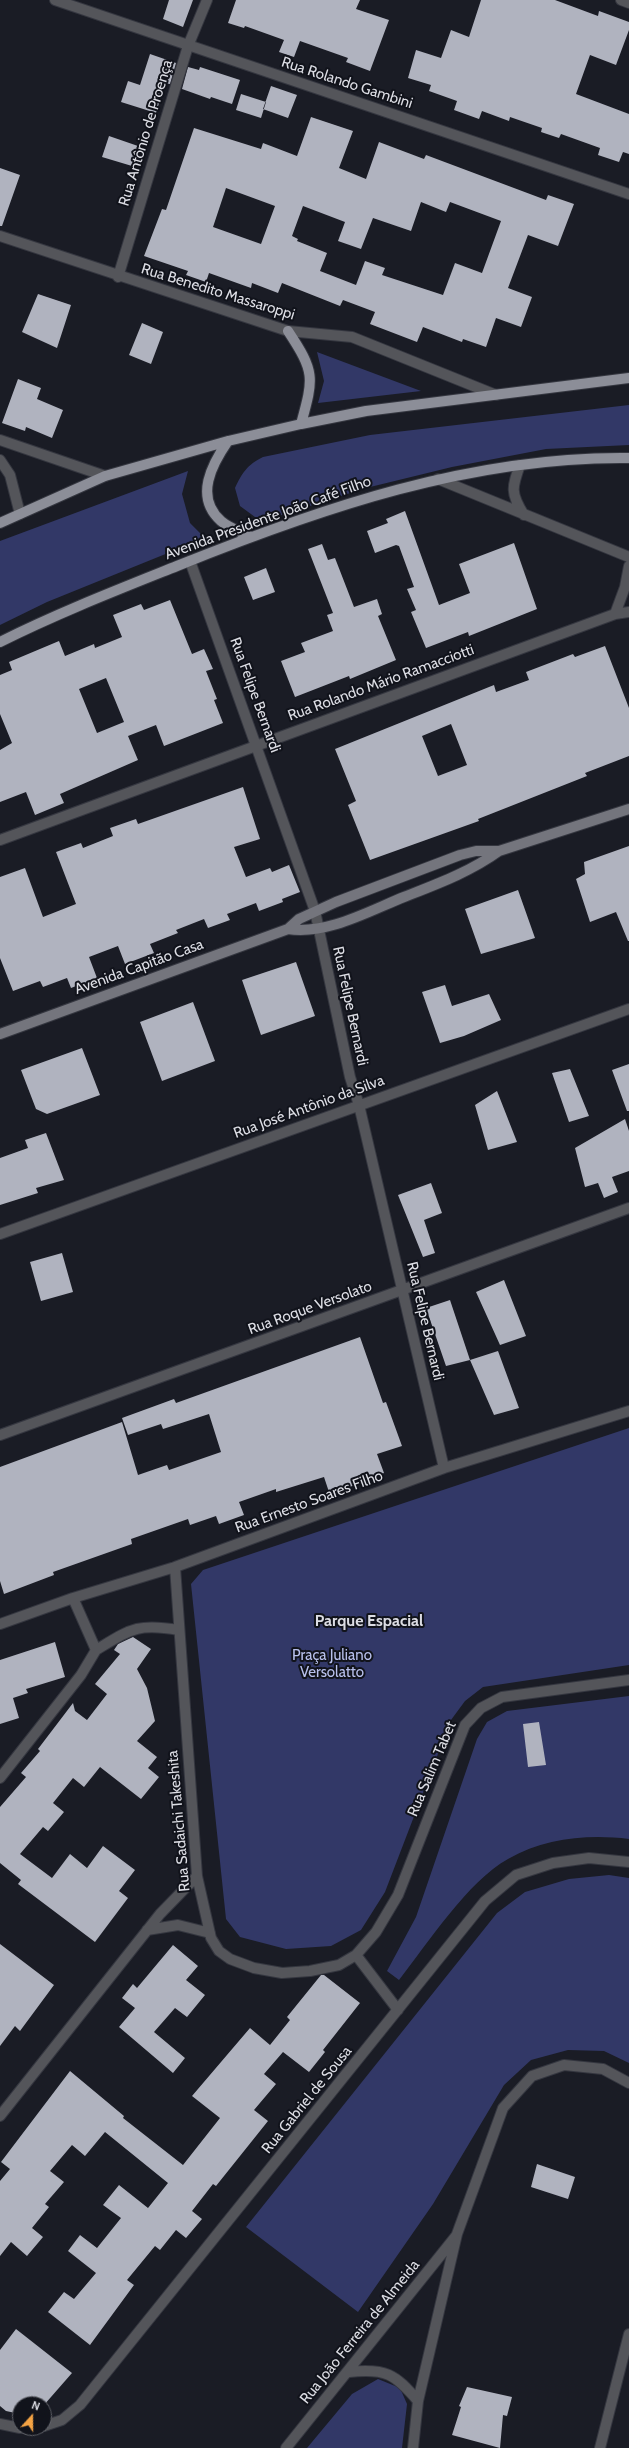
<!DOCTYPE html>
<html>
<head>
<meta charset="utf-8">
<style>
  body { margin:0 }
  #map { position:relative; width:629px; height:2448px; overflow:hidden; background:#1a1c25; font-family:Cabin,sans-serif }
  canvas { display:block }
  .north { position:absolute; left:12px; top:2396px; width:40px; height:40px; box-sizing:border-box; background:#11131b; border:1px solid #62646b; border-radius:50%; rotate:21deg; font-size:11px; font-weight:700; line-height:16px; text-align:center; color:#dcdde4 }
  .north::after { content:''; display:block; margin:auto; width:14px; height:18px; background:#f4a344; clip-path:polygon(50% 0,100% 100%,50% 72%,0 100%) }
</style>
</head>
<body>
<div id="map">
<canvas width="629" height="2448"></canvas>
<div class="north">N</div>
</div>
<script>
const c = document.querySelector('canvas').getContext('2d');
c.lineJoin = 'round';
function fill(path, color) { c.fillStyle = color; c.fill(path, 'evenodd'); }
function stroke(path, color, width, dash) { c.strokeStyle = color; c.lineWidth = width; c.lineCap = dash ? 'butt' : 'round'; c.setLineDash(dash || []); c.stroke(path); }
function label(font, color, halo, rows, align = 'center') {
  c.font = font + ' Cabin,sans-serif'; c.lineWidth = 4; c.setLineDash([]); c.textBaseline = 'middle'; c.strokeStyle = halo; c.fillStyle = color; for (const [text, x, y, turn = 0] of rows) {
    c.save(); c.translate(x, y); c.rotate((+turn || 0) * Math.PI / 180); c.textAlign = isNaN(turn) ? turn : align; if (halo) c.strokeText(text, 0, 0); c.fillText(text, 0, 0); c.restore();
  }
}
fill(new Path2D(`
  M317,352L421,391L318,403L324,381Z
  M629,405V445L546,449L452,467L366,488L272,518L255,517L240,506L235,488C242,473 247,465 263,457L370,435Z
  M188,471L182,494L190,523L205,538L47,602L0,625V541Z
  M629,1428V1665L483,1687L465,1701L451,1720L385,1892L361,1930L331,1946L286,1949L240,1937L226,1919L191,1584L203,1570Z
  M629,1696V1839C588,1834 545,1838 508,1859C468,1881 428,1943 399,1980L387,1971L416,1917L477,1739L487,1722L507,1711Z
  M609,1875L629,1878V2063L604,2051L568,2050L531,2060L504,2085L433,2204L358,2312L246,2227L497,1913L525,1892L569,1879Z
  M378,2379L400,2388L407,2404L402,2448H307L352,2394Z`), '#323867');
fill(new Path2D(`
  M169,0H193L183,27L163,19Z
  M236,0H360L356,9L389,20L370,71L346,62L348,58L300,41L294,57L279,52L284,40L245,26L244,28L228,23Z
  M481,0H555L598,16L599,11L629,22V30L616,65L590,55L576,94L629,114V154L623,152L619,162L598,155L600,148L561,134L559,138L541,132L542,128L510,117L509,121L482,111L479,119L454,110L457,101L429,91L431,85L408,78L416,50L441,58L451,30L469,37Z
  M150,54L176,63L170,84L165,83L156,113L121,102L128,81L140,85Z
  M188,67L199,70L200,67L240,80L232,104L211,97L210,99L182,89Z
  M271,86L297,95L288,118L263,109Z
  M241,94L266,102L261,118L236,110Z
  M311,117L353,131L339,168L366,179L379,142L424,159L426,155L546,200L548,195L574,204L558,246L528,235L508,288L532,297L521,327L496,318L486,347L463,339L462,342L423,327L417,342L370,324L375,312L343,300L340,306L282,283L278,293L252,283L251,288L209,273L206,282L186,275L188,271L144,256L162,209L166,210L194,128L261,149L263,143L297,156ZM226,188L275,206L261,244L213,227ZM421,202L446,212L450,202L501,221L482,273L455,263L443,295L382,275L385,268L365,261L356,285L320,271L327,253L297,241L298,239L292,236L303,206L345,222L338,241L361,249L373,218L411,231Z
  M109,136L138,146L132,166L102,157Z
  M0,168L20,175L2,226H0Z
  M38,294L71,305L57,348L22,332Z
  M142,323L163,332L151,364L129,355Z
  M18,379L41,388L37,399L63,410L52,438L26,427L25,431L2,423Z
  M405,511L439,605L470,593L459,564L514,543L537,609L469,636L468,632L426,648L411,612L416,610L407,589L414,587L399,546L396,545L375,553L367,531L388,523L386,519Z
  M322,544L328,560L335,558L354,607L377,599L382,614L378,616L396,660L350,679L349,676L295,697L281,661L305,652L301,643L333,631L327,615L333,613L308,549Z
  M266,568L275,592L253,600L244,577Z
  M170,600L192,654L204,649L213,669L206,671L217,699L214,700L223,723L164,746L156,725L128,736L138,760L60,794L64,803L35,815L26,792L0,802V750L12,743L0,714V675L12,670L9,662L59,641L65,656L94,644L95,648L122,637L113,615L141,604L144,610ZM106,678L124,722L97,733L79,689Z
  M605,646L629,708V756L585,773L587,776L478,819L479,821L370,860L348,805L356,801L335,749L494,685L496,692L529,680L526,672L573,654L575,657ZM451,724L467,765L438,776L422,736Z
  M243,787L260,839L234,847L246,877L270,868L272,872L289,865L300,892L282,899L283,902L259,911L256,903L227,914L230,920L208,928L204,919L176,930L178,933L150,944L154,953L125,964L118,946L89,957L97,978L71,988L67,978L43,987L40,981L13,991L0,958V877L25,868L43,917L76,904L56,852L81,843L83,848L113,836L110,828L136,819L138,824Z
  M629,846V941H628L616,912L590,922L576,879L585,874L584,862Z
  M518,890L535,938L481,954L465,909Z
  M296,962L315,1016L261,1035L242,980Z
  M445,985L452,1006L489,994L501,1020L464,1036L440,1043L422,992Z
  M193,1002L215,1061L162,1081L140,1022Z
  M82,1048L100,1095L47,1114L36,1109L21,1070Z
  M629,1064V1111H627L612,1070Z
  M570,1069L589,1116L569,1122L552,1073Z
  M497,1091L517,1142L488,1150L475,1105Z
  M625,1119L629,1131V1171L612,1177L618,1192L604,1198L598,1183L585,1187L575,1148Z
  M46,1133L64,1180L36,1188L38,1193L0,1205V1158L28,1148L25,1140Z
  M431,1183L442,1213L424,1220L435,1253L423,1257L398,1195Z
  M62,1253L73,1292L41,1301L30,1262Z
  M504,1280L526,1336L500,1345L476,1292Z
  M450,1300L470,1360L446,1366L426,1308Z
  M360,1337L383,1403L386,1402L402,1446L377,1454L384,1473L330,1495L324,1477L276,1492V1489L239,1502L244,1515L219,1524L216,1516L190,1525L188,1519L131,1539L132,1544L53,1572L54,1575L4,1594L0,1581V1467L122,1422L138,1475L167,1465L169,1470L221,1452L209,1414L163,1429L161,1424L128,1435L122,1418L174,1399L176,1403Z
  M498,1351L519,1408L494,1415L470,1360Z
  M133,1637L151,1649L137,1669L147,1688L155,1721L137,1741L157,1757L148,1768L159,1777L141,1799L100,1767L84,1787L73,1778L53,1803L64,1812L48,1831L43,1827L20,1854L52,1878L70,1854L87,1868L103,1846L135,1870L119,1891L128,1898L95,1942L18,1884L21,1880L0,1863V1807L26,1777L21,1773L40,1751L38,1749L73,1703L75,1711L87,1720L107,1694L95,1684L120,1654L114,1650L118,1644Z
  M55,1642L65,1677L26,1689L28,1693L13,1698L19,1718L0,1724V1660Z
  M539,1722L546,1765L528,1767L523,1724Z
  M0,1944L54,1985L20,2031L15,2026L0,2046Z
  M173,1945L198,1966L186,1980L205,1995L187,2017L175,2008L154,2032L185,2058L173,2073L119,2027L135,2008L122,1998L133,1984L137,1988Z
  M321,1975H324L360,2003L323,2050L325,2052L309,2072L283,2052L264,2074L276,2084L254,2110L268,2121L216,2186L213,2184L192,2211L202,2219L186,2238L176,2230L160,2250L155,2246L127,2280L134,2285L90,2345L48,2312L64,2292L74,2299L96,2273L68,2251L80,2235L97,2248L121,2218L103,2205L119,2185L148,2208L168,2183L105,2132L85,2156L72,2145L50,2171L64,2182L45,2204L49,2207L32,2228L43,2237L27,2256L11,2242L0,2256V2181L10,2169L1,2162L70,2071L124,2116L123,2118L183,2165L220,2118L192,2096L250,2028L270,2045L290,2020L287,2017Z
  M537,2164L575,2177L568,2199L531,2187Z
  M16,2329L72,2373L44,2405L20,2404V2414L6,2411L0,2406V2350Z
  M467,2387L512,2397L507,2416L503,2415L500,2448L452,2435L461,2407L459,2406Z`), '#b0b3bf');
const minor = new Path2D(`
  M55,0L629,194
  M621,0L629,3
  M0,236L288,331L352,337L496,395
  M118,277L188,46L207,0
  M0,440L105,476
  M0,460L10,475L20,514
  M520,465C512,487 510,493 524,515
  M438,479L629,557
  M190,561L315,911L350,1077L359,1105L444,1468
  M615,614L625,587L629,566
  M0,840L615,614L629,612
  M0,1234L629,1009
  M0,1435L629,1208
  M175,1567L197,1876L211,1938L219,1951L230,1959L254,1968L282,1973L310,1971L339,1965L356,1955L398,2010
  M0,1624L73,1598L175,1567L444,1468L629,1411
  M96,1650C131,1629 137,1623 179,1630
  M0,1778L81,1675L96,1650L73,1598
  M147,1930L178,1925L210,1933
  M356,1955L376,1932L398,1895L465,1725L481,1708L502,1697L629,1680
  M0,2116L160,1914L197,1876
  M349,2372C386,2368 395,2374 418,2401
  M0,2424L20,2428
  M44,2426L62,2420L80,2405L485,1901L516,1875L553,1863L589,1858L629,1862
  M25,2428H39
  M286,2448L456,2236
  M413,2448L418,2401L457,2234L503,2108L532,2076L564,2065L603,2069L629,2083
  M600,2448L629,2334`);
const secondary = new Path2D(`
  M288,929L299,919L336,902L460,855L476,851H499L629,809
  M0,1034L288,929C327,935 369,911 404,897C437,884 470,872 499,851`);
const primary = new Path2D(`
  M288,331C315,372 314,377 301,424
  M228,441C212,464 194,497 221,521C229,528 241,532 251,537
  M0,523L105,476L228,441L301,424L366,411L629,378
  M0,642C58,613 117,590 177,566C321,508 472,456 629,458`);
stroke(minor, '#353740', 12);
stroke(secondary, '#353740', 12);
stroke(primary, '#353740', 12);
stroke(minor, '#54555a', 10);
stroke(secondary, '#74757d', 10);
stroke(primary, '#8c8e98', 10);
label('15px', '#dcdde4', '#11131b', [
  ["Rua Rolando Gambini",347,83,18],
  ["Rua Antônio de Proença",146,133,-73],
  ["Rua Benedito Massaroppi",218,292,17],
  ["Avenida Presidente João Café Filho",268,518,-20],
  ["Rua Rolando Mário Ramacciotti",381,683,-20],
  ["Rua Felipe Bernardi",255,695,70],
  ["Avenida Capitão Casa",139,967,-20],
  ["Rua Felipe Bernardi",350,1006,78],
  ["Rua José Antônio da Silva",309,1107,-20],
  ["Rua Roque Versolato",310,1308,-20],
  ["Rua Felipe Bernardi",425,1321,77],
  ["Rua Ernesto Soares Filho",309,1502,-20],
  ["Rua Salim Tabet",432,1769,-67],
  ["Rua Sadaichi Takeshita",179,1821,-95],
  ["Rua Gabriel de Sousa",307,2100,-51],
  ["Rua João Ferreira de Almeida",360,2332,-51]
]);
label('15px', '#b8c0ec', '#11131b', [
  ["Praça Juliano",332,1656],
  ["Versolatto",332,1673]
]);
label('bold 16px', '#dcdde4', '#11131b', [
  ["Parque Espacial",369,1621]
]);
</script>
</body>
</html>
